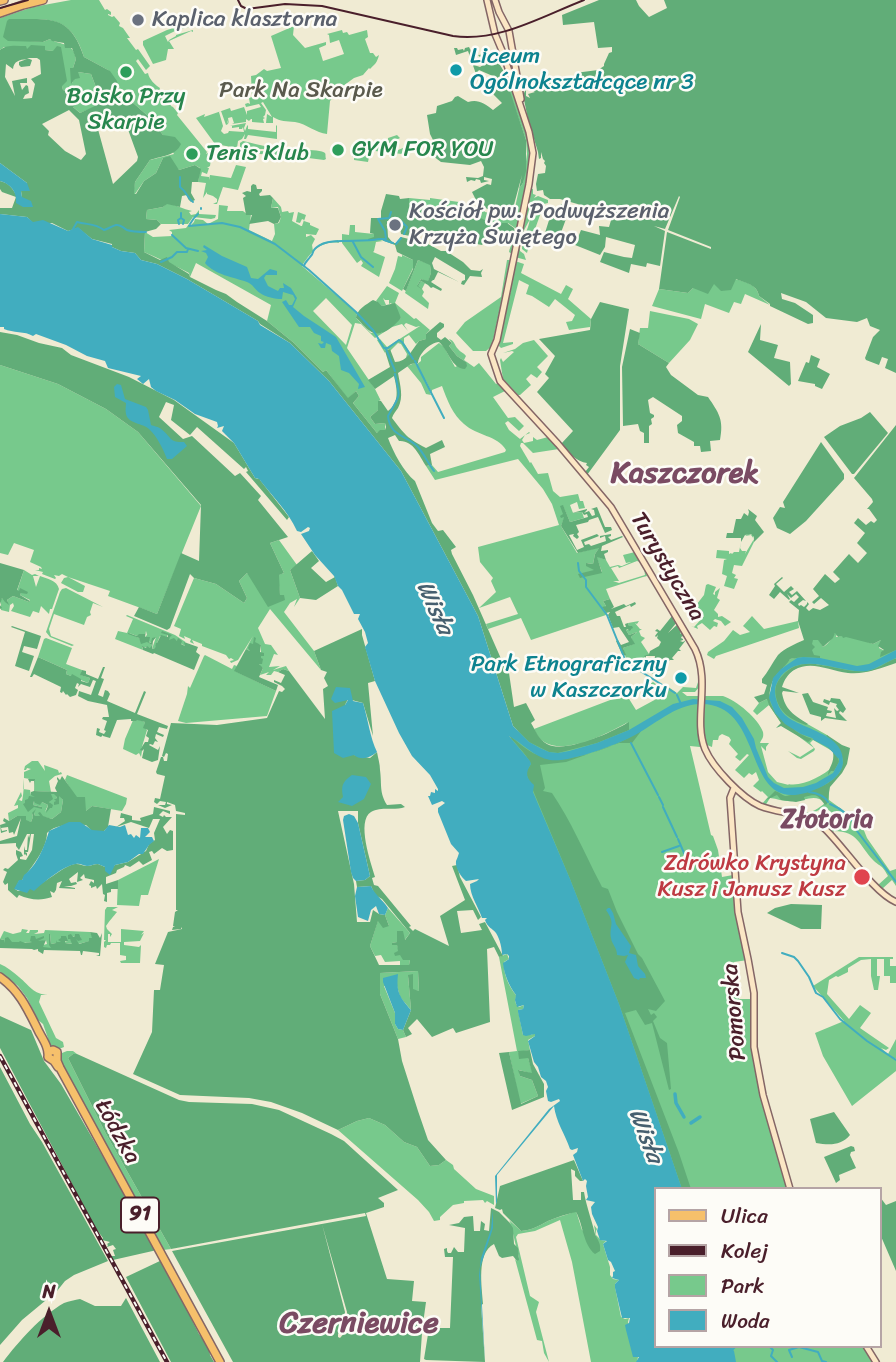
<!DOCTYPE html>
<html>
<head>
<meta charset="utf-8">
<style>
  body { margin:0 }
  #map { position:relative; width:896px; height:1362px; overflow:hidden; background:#f0ebd3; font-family:Sriracha,sans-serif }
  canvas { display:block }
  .legend { position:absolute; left:654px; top:1187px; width:228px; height:161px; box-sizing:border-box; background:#fdfcf7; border:2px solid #b5a4a5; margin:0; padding:9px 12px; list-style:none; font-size:21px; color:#4a1f2b }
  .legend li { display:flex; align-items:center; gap:14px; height:35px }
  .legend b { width:35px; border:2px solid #b5a4a5 }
  .north { position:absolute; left:14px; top:1278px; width:70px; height:70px; -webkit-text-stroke:5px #fdfcf7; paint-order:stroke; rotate:0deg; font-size:19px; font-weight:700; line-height:28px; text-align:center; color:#4a1f2b }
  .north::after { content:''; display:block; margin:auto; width:24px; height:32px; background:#4a1f2b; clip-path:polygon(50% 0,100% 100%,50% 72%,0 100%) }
</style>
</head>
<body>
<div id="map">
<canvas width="896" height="1362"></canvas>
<ul class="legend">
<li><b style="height:9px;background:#f6c06b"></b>Ulica</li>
<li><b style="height:9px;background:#4a1f2b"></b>Kolej</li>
<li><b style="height:19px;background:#77c98c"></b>Park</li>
<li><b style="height:19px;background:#41adbf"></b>Woda</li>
</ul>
<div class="north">N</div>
</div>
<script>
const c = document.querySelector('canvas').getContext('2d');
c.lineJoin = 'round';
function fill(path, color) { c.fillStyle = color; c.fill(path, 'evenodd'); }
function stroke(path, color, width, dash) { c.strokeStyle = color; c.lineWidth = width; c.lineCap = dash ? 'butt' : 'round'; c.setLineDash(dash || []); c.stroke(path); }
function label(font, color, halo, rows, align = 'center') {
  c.font = font + ' Sriracha,sans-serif'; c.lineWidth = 5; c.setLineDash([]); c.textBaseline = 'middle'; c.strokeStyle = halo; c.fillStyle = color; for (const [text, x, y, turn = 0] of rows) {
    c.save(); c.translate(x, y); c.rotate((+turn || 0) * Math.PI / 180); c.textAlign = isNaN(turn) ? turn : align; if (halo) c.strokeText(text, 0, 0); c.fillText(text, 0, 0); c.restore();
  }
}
fill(new Path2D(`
  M71,0H99L105,10L107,9L111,12V15L108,14V15L112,17L114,16L120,23L119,26L123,28L130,38H127L136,50L138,49L150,66L146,70L138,59L136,61L145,74L148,73C149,79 155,85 160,88L159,91H162V93L166,98V100L169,101L171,106L173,107L178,113L177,115L207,152L206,154L212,151L210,166L207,168H209L207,174L202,172L201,176L209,177V180L210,175L231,178L236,165L246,167L238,190L223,187L217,204H213L217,202V199L213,196L207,194V192L203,198L206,183L198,182L200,168L195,165L179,170L163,158L156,173L144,181L135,194H133L135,182L150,160L174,154L163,135L148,116L124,95L108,70L84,57C70,13 48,20 9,19L30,41L43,42L50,39C61,46 73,41 76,59L73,68L72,83L78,72L91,74L99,95L97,106L80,113L72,106L78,95L63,90L53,51L44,50L45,46L26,50L4,47L0,50V18L33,7Z
  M190,23L193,24V26L177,30L165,36L168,42L169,40L176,36V35L193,30V32L191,31L169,41L174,49H168L166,60L153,64L143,45V41L167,30Z
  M294,26L293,35L305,48L326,42V45L319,48L323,61L344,54L339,40L330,43L329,35L327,34L342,30L343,33L347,32L349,35L367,30L368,37L365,39L370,53H373L376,57L379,55C377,63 375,64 370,69L369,68L363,75L354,78L343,86L341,84L338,86L340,89L330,101L327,134C316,133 307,124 295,122C286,121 281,122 273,117V123H266L267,114L272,117L263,102L261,103L266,110L265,115L263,117L265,118L263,119L264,123L252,122V119H251L249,121L246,119V122L232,124L234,123L232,117L228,118L229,124L227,120L228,124L226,125L221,111L219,112L223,126L221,131L224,134L228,133L229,131L244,132L243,127L242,129H239V127L232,128V126H230L246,123L244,128L245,131L247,126L248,125V129L276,132V126L277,125V139L248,135L246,139H244L245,134L242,139L238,141L237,148L215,144L196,118L205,114L204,117L230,108L231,111L244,107L247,115V111L261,107L259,104L246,107L245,104L248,103L250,104L249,98L252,97L251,76L256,75L264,69L267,71L281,68L271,36Z
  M512,84L515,94L513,96H515L530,144L531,153L527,187L514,250L512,254L509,252C510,245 516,239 517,232L515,228L508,223V224C493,222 474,222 461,212L453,214L449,211L444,214L426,209L411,210L409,208V198L430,200V198L459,202V206L483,209L485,212L493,214L496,217L497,214L513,217L519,189L523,183L527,154L526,140L508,88V85Z
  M397,135L400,138L396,140L398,150L403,148L402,154L375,151V146L374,152H370L368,162L354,160V157H352L353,143L375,145L377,140L379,145L388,142V138Z
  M243,141C261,145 272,149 290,149L291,150C298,150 322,149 325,153C326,154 325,157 326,159L324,160L293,156L292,154V156L259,154L260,151L276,152L263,149H240V143Z
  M529,188L533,189V194L536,195L534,198L538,196L548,200V203L544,204L534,232L532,233L527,253L522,249C522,238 528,231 530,219C525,229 518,239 520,251L524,254L526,260L515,257Z
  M273,198L281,207L282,212L288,211L289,213L294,212L292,221L301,226H302L304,220L302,219L300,223L296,222L298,212L306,215L304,221L310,223V225L319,229L316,235L306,234V237L311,235L315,239L312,245L313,251L322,243L338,240L339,243C321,240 310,253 302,266L357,313L356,318L371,333H381L401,318L391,303L389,304V300H385L383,298L386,305L382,306L376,301L387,286L399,293L395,303L414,319L416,318L430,330L426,334V339L419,341L416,344L409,335L404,338V343L411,354L406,358L407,354L401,344L398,343L390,351V349L385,351V353L377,340L380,339L387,347L420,326L416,327L406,323L404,325L408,331L402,324L392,327L375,338L361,324L355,323L347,348L375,389L381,401L380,400L378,403V410L370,417L375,424L385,423V430L377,433L353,403L359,396L356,391L348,399L326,370L323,372L294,343L267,321L271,305L196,263L190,277L189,273C174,265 159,259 144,252L145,232L153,237L172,236V232L169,230L186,228L189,224H161L157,220L146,219L147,210L163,207L167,203C176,205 183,209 192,211L189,212L191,215L196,214L199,210V214L216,215L215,218L211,219L193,217L188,224L191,225L194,222L195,219L203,220L208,224L218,219L219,205L228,206L227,211H243L248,215L251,214L249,230L272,241L275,234L274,224L279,223L281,217L278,207L271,208ZM326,298L352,325L346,345L313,311Z
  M350,225H355V232L374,234V238L383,241L376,242L374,251L373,252L385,257L379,277L361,266L363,263L361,260L357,263L342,243V234L349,235Z
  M402,255L413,260V268L402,291L389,283L395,269L398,256L402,257Z
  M418,260L430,264L431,273L428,282L421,279L417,286L421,281L425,283L422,289L424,292L422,296L429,303L428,309L405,293Z
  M507,260H510L492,346L486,351H473L456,333L465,322L501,297Z
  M515,261L524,264L521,273L561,294L566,285L573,289L568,299L591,319L590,327L569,330L566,322L572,321L575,315L555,299L549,307L532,296L526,294L529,285L519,280L503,343L513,342V344L501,348L499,346L507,295L511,292L510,291Z
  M735,279C745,282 757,284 759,296L770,305L745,294L741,304L734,302L729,313L705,304L701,319L652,306L659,289L688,293L693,288Z
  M650,311L689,319L698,324L690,340L669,363L638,344L640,328H648Z
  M449,339C455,341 454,345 458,349C460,352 464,353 466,356L464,360L474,367L479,363L496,384L499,382L505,391L493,397L508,418L515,417L524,426L519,431L508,421L505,423L509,430L520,439L529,432L530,433L525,435L522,440L524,443L533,441V437L537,440L548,437L559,449L533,453L523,443H521L520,446L530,463L531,462L538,474L548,473L553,491L560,497L578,494L580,501H583L585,508L579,509L577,502L570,505L573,513L582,512L584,518L570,522L563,506L565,516L561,526L577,553L600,547L595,554L593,564L586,563L602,572L596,556L606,560L610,567L618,565L621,566H622L631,562L626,563L623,555L635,552L640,562L637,561L619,568L618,566L611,568L619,581H613L619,583L645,575L644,568L648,578L647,576L643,577L606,589L610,599L603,601L606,606L603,608L606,615L531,640L521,618L488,629L486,624L518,614L510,597L479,608L496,592L491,581L493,578L480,562L478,547L559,525L552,504L543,489L518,459L435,480L426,466L432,465L438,472L505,452L506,450C497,435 477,436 464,424C453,415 447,400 442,386L432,390V393L425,379L431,395L426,394L421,383L407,366L415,363L421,372L417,364L421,361V357L439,343L444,347L455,367L466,362L457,356L449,346L452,343Z
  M534,340L548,356L537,367L542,372L537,378L531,374L526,379L531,385L520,395H518L503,379L500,360L501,358L503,362L514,352L512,351L503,353L515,349L523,343Z
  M0,365L58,384L106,409L138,432L201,506L157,614L108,596L110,591L68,577L85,586L83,592H78L61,583L64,578L68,577L62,574L59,576L54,575L56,578L55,579L42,574L43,572L35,570H39V568L42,569L41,567L30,562L34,550L14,543L8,555L0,553Z
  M748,534L753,535L754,542L742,566L734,565L732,573L736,575L734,578L738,579L734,589L724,586L727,576L722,574L724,560L727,559L716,558L717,550L729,551V554L731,553L732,554L734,552H739L741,542L740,548L742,551H746L745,554L754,539L751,535L745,536Z
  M279,540L297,565L290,570L300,598L294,607L297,599L290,603L284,612L314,651L321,670L270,609L258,628L265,644L271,645L278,655L274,654L269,667L280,666L273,670L286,666L289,671L283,669L278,672L274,671L271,675H266L269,672L260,675L263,668L259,666L261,656V645L253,643L257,646L256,649L252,648L250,651L246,649L253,636L238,660L231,663L230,661L234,660L231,658L229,659L226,655L202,646V644L192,640L194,644L190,642L191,639L184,636L185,639L179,636L181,629L174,626L194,578L216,584L244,603L247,598L239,581L247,573L280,596L278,575L284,573L270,543Z
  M24,570L32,575L35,574L39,576H33L36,587L40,576C47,579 57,580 59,589L52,609H50L49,614L41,606L39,613L33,611L30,617L11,611L14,606L13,603L10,605L9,612L1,610V599L3,598L8,602L7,600L13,596L29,602L30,600L20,595L21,593L17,591Z
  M708,584L716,587L713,594L715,595V592L720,588L717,598L720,600L714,610L718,614V617L722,616L731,622L725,626L721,621L715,619L713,621L718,623L717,627L714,626L710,630L702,623L697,626L698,629L691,626L694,627L704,616L698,612L697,613L693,609L704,595L706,585Z
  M66,588L103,607L93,603L90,612L91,615L87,617L84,625L54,614L49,629L51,636L74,645L72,646L50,637L46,632L60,592L62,589Z
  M127,615L175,635L187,643L185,642V646L175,640H168L170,636L168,634L167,637L160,636L155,648L152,649L156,637L151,643L144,638L147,635L146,631L145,634L137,636L129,633L139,638L141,641L148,642L152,645L151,648L142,647L143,650L115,639L118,631L127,633L133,619L126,616Z
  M752,616L764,629L798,621L799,628L716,656L714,659L707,655L708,652L724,641L733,630L740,635L750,632L743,626Z
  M639,621L637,624L635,623L640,629H642L639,631L641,636L645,638L641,642L649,654L644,657L655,673L653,674L647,670L644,672L627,662L623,648L634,644L631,637L637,632L629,635L626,630L630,629L628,623Z
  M836,631H838L836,637H838L847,634L873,644L883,639L879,648L885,651L896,646V658C888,663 879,669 870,671C832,679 808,642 778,687L786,712L827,735L842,749L843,768L829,787V800L851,816L863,828L867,838L890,871L896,869V886L892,880L882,889L878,885L888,876C882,864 880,867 873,860C859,845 858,831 834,831L831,834L827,830L834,818L831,812L825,807L807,816L802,813C812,813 818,809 825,803C815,793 806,801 793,801C785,802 778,799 770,798L765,806L761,805L768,797L762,791L761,792L753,786L759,780L756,772L752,775L749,773L744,778L735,770L749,755L747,754L740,761L735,757L738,754L729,744L731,740L729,737L722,734L719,736L718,740H713L712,747L702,743L700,747L690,746L711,835L713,836L718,850L722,877L733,875L748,960L734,962L739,999H753L752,1042L789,1189H656L493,771L515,729L543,746L565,748L616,732L628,722C606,735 547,765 534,729L626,694L636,710L660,697L650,684L653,682L664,690L667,686L677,693L683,687L696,688L700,676V686L695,692H682L687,696H723C736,700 759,719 763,732C764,738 762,738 760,743H769L766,747V751L761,746L768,772L777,782L789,785L788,784C803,787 822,776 834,766V752L813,740L810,743L815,749L814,751L801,759L797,758L788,751L800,757L814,748L781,723L769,705L757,715L753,711L759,703L767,699L787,660L812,653L808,644L811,640H819L823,647C830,643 832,637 836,631Z
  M46,638L72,648L66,664L82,670L81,675L90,678L88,683L66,674L67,670L38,657L44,639Z
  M205,655L232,669L234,665L237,666L235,671L276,691L267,716L186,723L178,721L187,694L188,686L190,688L204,656Z
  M134,718L145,722L144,727L147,730L141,750L142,751L141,757L139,753L136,755L123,749L125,739Z
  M32,761H38L45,771L44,765L58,770L59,773L61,772L62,774L55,776L49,781L51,792L34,791L35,780L24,778L23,789L30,790L31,795H35V797H29L34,807H42L33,805L34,801L42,802L48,805L45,812L50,804L49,802L51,794L54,793L57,796L56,802L59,804V795L63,800L61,812L52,819L40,816H35L34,813H32L33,817L31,822L24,821L26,816H17L9,821L8,813L18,808V805L14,806L21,792L22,796L19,800L22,801C24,793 24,781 24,772L31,769L27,768L26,770H24L25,766Z
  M67,775L127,798L126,804L122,811L92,806L85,812L65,780Z
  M159,859L148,895H141L139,906L117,905L118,880Z
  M107,907H118L112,910L117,912C113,917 110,920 106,926L107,929L112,934L110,937V934H108V942H121V929L144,931L141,935L144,933L140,941L124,942V945L139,947L141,945L140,963H121L120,961L126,960V956L120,955V943H111L110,945H107L106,948L104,947V942L106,940H104L105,910Z
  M388,908L410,933L404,941L392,943V945H397L400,954L410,960L409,965H400V961L385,962L381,955L375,956L370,946L378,920L389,926L385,915Z
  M22,929L28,930L26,933H29L30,930H38V932L34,934L44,933L45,930L90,932L93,938L90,941L78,944L73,939L77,938L81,940L80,936L79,938L75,936L70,938L73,944L65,943V941H68L51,944L50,934L49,944L52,948H43V945L47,944L46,940L36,943L38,939C30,946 14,941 4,943V940L0,939L4,931L13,934L21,932Z
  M507,954L509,959L504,962C503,973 509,987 516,995C516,1000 514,1004 519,1007L524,1005L523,1009L518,1010L523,1035H531L535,1033V1036L528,1040L530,1050L518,1052L528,1058L533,1074L519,1070L520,1076L532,1080L538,1096L520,1104L509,1052L517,1051L499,957Z
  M859,957H893V959H890V966H896V983H890V976H884V959H877V976H880L878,990H874L871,976V959L861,960L848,968V972L838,977L836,976L829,980L827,994L849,1019L860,1005L871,1013L860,1028L889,1048L886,1050L881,1048L888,1054L896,1039V1059L894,1058L896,1060V1071L852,1106L823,1056L815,1033L844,1021L813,986Z
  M0,964C7,967 13,972 19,977C30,986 33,994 48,995H41L39,1002L56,1038L63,1042L64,1047L59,1049L51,1047L43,1024L38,1020L27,998L18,986L0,972Z
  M418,971L419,991L413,990L408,975L411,1010L400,997L397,986H384L395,1013V1024L398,1029L403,1030L406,1037L398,1039L380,994V973Z
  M67,1051H73L77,1054H73L68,1058L105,1132L171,1249L163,1250V1247L161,1249L58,1059L61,1053V1058L62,1053Z
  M369,1118L385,1125L404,1142L417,1147L430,1166L439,1165L446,1160L453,1165L454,1169L476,1189L494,1196V1205L487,1201L485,1203L483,1200L464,1201V1203L453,1205L440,1217V1220L434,1221L429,1212L418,1200L338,1130L357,1121Z
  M576,1211L582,1230L596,1237L594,1225L597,1229L596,1231V1235L601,1240L606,1241L603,1244L610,1267V1275L613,1279L619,1280L615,1284V1287L621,1317L625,1319L629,1318L628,1322L638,1357L637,1362H591L572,1262L560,1220L535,1231L518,1234L516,1237L530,1296L539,1302L536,1312L549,1362L544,1353L542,1341L537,1340L515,1259L517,1261L519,1257C515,1245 514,1233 509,1222L511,1224L509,1220L521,1231C532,1230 539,1226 548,1221C557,1217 567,1215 576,1211Z
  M690,1346H863L873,1362H695Z`), '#77c98c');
fill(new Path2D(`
  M599,0H636L639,6L649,17L667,8L664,0H896V373L885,368L888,359L882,357L879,365L866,360L865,358L873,337L880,330L870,326L867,318L857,322L826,318L806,302L781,293L782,299L795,303L813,315V323L808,324L770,306V304L759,296C757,284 745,283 736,279L731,290L721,291L714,284L708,294L693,288L688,293L659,289L667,232L711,249V247L668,230L680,197L679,196L665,229L654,226L665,231L660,266L647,263L646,267L631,264L629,273L600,262L604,252L624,257L632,258L635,245L606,237L605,247L600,255L575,245L581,230L600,235L599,226L609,227L612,217L607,216L609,213L560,199H550L544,195L543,190L537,191L536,184L538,174L545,173L546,166L544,163L545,161L543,159L541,152V158L539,159L538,152L528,119L523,95L526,89V96L530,98L528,94L535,92L530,89L533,87L539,89L540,86L545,85L544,80L575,77V73L598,70L604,66V64L609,53L612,52V47L598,48L594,22L563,25L562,15Z
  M9,19C49,20 69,12 84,57L110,71L117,81L119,88L124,95L148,116L163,135L175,137L181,144C176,156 161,156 150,160L135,182L134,194H136L144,181L156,173L163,158L170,156L179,170L195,165L201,169L198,182H192L191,193L195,200L191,202L188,199L187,195L182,196L180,207L167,204L163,207L147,210L146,219L157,220L161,224L156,229L145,232L144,252L160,260L167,257L169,262L189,274L190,277L216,290L226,294L237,302L267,321L294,343L323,372L326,370L348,398L356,391L359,396L353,403L377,433L380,430H385L386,427L385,423L375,424L370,417L378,410V401H381L388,411C400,402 397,389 394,376L375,389L368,380L390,367L385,351L390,349L395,362C407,362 412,350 419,341L426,339V334L440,322L444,324V327L437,333V337L441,340L445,337L452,343L449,346L457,356L466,362L467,366L465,369C451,368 449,351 439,342C429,343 419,354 418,363L411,364L398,373C400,385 404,397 398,408C396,411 393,414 392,418C405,435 407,438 426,448L442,440L445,447L430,454L432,465L426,466C419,455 413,440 399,441L395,435L388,438C393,452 404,472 415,481L432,523L438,531L443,530L456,547L451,550L452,554L473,595L502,661L509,673L514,707L526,703L535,720L531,723C536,731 538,739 547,744C566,754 612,732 629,722V730L597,743L558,753L549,752L529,742L513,726L478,616L401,471L329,381L290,343L260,324L258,321L187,279L157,264L141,260L135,253L121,251L112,247V244L92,239L78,228L68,231L52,223H33L27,217L0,214V208H12L16,197L2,192L0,189V181C9,183 12,188 17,196L22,197L21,191L27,183L0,163V50C7,44 17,46 26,46L27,49L31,45L45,46V50L53,51L57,46L61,47L67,81L62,86L63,90L78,95L80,101L73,107L80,113L97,105L99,95L91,74L78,72L80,78L75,79L71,84L70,68H73L76,59L72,48H65L64,43L52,41L50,39L43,42L8,41L3,37L7,21ZM27,58H37L40,60L41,74L31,79L35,84L32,98L23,99L25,95L29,93L28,86L26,85L22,90L20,83H27V78L12,81L15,96L5,77L6,64L13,69C14,61 19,60 27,59L19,62V65L21,67L30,66L32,60ZM69,110L79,120L86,154L81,160L65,151L48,135L49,131L42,124ZM96,122L126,124L138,157L137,161L113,184Z
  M469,47L473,55L474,65L480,67L483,65L484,61L478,55L487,54L491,58L497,60L503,70L526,140V171L523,183L519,189L522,175L512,212L501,213L479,206L472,192L487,184L491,185L492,179L484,177V180L489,181L481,183L480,180L476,179L475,181L471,180L467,182L466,177L478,178L483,176L484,167L481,161L470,165L441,162L433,156L434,142L430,134L427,115L436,113L437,106L452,101L455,97L458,96L468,102C478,99 484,103 493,110L502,103L490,91L499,88L495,77L479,70L476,74L468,51L456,55L454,48H457L458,50L463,49L464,51L465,48Z
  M253,184L256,185L257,189H262V191L259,194L260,196L270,195L273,198L271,208H278L281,217L278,223L274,224L268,221L249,224L252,215H246L243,198L246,196L242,193L247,191L251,192V186Z
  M386,194L399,196L400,199L409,198V208L411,210L426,209L444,213H447L450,208L453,214L461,212L468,217H479L490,223H507L514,228L516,235L509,245V242L488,238L482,245L466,242L434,243L435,238L416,233L414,237L401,234L399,221H387L388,237L393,243H396L401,237L428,244L441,251H446L463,262L471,270L480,271L483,269L481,273L482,277L470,276L464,285L461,284L462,281L465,280V275L435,257L432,263L434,269L459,282L438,272L434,280H433L431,282L442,289L441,291L433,287L431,288L428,285L421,281L418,286L423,290L417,286L421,279L428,281L431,273L430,265L418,260L406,291L403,289L413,269V260L397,252L395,245L379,239L368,241V239L374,237V234L370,233L371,218H381V211Z
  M561,204L583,209L579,219H566L559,238L563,242L559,245L561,247L563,246L562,250L555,246L557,239L544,236L550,217L557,218Z
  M373,300L378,302L382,306L395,303L401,318C394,326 381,339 370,331C365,328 361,322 356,318C356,310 367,304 373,300Z
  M600,302L629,309L620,366V430L587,475L585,472L589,467L586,465L587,463C577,462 568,452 561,444L573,431L537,392L549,378L545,374L555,356L539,339L590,330L591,319Z
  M761,324L760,340L778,345L774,358L790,362L791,384L789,386L748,352Z
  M630,329L640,333L638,344L669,363L666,367L671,375L698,395L708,397C719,413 724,420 720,440L710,441L711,451L701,452L700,446H694V442L678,433L677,425L682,421V416L653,397L648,400L650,413L654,415V417L651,419L652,424L649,426V443H644V433L640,431L638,424L623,426L622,367Z
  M0,332L17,335L39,343L62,348L71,355L129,377L174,400L234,443L255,478L258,479L268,471L267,475L260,480L289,517L287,520L246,472L248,471L246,467L244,469L197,427L190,435L171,420L174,405L166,402L159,417L183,439L192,436L235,476L240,473L261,496L258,500L288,537L270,543L284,573L279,575L280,595H284L285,600L268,607L247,573L239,581L247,598L244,603L216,584L194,578L190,574L170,628L167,630L134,616L139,607L157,614L181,553L199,561L201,505L138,432L106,409L58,384L0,365Z
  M811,355L820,359L817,367L830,374L822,389L815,386V384L798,381L806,362L809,363Z
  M870,412L888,433L854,474H852L824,437L840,426L861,418Z
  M896,425V650L880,657L881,652L884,650L878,646L881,640L873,644L846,637L843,638L842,636L838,637L835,633L833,638L823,647L818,640H813L812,644L815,647L812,650L814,655L820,656V658L803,657L790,659C785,668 774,674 771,686C766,704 775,713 788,723C792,727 796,732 801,734C816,743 837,740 839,762L834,771H831L828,775C828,768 835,763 833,752L826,746L812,739L808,742L781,726L776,728L781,723L769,705L767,699L759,703L754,697L764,694L767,685L762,683V679C768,672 772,663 778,655C785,648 795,644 804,640L798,621L799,610L789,602L791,600L794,602L799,597L796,594L791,598L787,594L790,599L789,600L780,592L774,599L769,595L775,586L774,584L782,577L783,578L776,584L784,592L791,586L794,589L789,592L792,595L797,591L806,601L803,600L798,604L799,606L801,605L804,607L807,604V602L809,604L806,608L809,611L813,608L820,610L829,605L821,598L814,604L812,602L819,596L813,589L825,574L835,583L840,579L833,572L849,554L858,563L867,553L857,543L865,533L854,523L858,518L866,525L871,521L874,523L877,520L869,509H867L873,502L872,499L854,478Z
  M821,442L844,474V479L806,521L790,534L777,528L773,518L780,507L785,508L783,502Z
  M563,505L570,522L588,517L587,514L584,515L582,512L572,513L587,509V510L584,513L589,511L592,516L595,515L594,510L591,509L597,507L605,527H611L612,530L605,533L598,517L589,520L588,522L576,525L579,532L577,534L579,537L577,539L573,536L574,534L569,535L577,550L584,547L581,540L597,534L599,536L584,542L585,545L589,544L591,546L606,541L605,536L600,538V536L611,534V536L608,537L611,540L622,536L623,537L602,546L601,551L608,550V552L604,554L606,560L597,557L602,573L580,578L578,574L594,570L586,566V563L593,564L595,554L599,548L578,553L561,526L564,517L561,518L560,516L563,514L560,506Z
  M748,509L757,516L755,520L764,532L754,542V537L751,534L745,535L741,542V538H726L727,533H733L736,519H741L744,513L748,516L749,512Z
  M312,551L319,561L311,568L326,582L335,577L338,586L316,600L300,598L290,570Z
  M0,563L24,570L17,590L19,591L20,588L28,592L27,594L21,593L20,595L30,601L29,602L13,596L7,600L9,605L5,602L2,598L0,605L2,608L0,609Z
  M610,599L614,607L611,609L624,604L626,606L635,602L636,604L631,607L630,605L615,612L617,616H620L624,627H626L625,624L628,623L629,626H632L633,628L631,629V630L629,631L628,629L626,630L629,635L637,632L631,637L635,644L623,648L626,655L623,656L616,641L618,640L621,645L629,642L619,627L613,628L608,615L610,612L606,613L602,607L606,606L603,601Z
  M672,616L674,621L677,622L668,633L678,624L682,630L680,634L683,632L686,637L685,638L682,636L681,638L683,639V640L680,641L683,642L686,640L679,649L681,651H678L672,658L674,660H670L661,672L660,671L663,668L660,664L657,666L654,663L655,656H646V659L644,656L649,654L650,651L659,646L661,642L657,638L658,635L656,637L655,636L658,632L655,631L657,629L660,631Z
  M12,626L41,636L37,649L24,646L22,652L34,656L29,671L15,666L25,632L11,627Z
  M362,629V635L375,681L368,683L373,736L363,703L348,699L345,705L354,755L370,758L377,752C378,758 380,764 380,770C382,785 379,792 387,805L401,804L405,807C395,811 381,806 371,812C356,821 371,863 375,877L372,878L374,885L378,886L411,926L409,927L413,931L415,929L449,946L440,916L465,900L452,866L457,865L460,877L481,917L478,920L473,910L457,911L461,933L482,930L479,924L485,922L503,956L499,957L494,947L487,949L490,1022L456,1033L453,1028L432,1037L417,1019L408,1028L412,1034L406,1037L403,1030L411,1010L408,975L413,974V989L419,991L418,971L380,973V994L398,1039L402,1061L418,1111L428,1140L446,1160L439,1165L430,1166L417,1147L404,1142L385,1125L369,1118L357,1121L338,1130L302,1113L271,1102L249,1098L180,1095L133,1074L152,1032L154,990H160L164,965L155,964L168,932L182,929L181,927V929L172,930L173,927H175L173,926L175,912L178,910H176V814L185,815V813L176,811L175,805L167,802V804L172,805L165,808L158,805H165L166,802L160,801L157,804L154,802L155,798L160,799L165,776L157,774L156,772L161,757H163L164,761H167L168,754L166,753L164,757L162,756L171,723L217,725L267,718L279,691L282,692L285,689L282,686L274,682V680L281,683L285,675L278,672L283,669L289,671L325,719L323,689L328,686L324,678L327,672L321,670L314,651ZM338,811H358V823L370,876L365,880L356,881L357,887L371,886L375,895L382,899L410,933L405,940L403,931H397V942L392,943V945H397L398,951L394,953L395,956L400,955L403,960H410L409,965H379L370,946L378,921L383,928L389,926L385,915L379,914L373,910L370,922H357L354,884Z
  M146,631L145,637H150L149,642L151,643L152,638L156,637L153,641L152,649L155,648L156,643H157L161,635L168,637V635L161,633L162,631L172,635L170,637L169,640L174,638L177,641L178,638L182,641L181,644L185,646L184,642L198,647L196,652L200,655L194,670L154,653L153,654L143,650L142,646L146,648L147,646L150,648L152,645L147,642L141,644L139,638L128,634V633L137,636L139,634H145Z
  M254,637L256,638L255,642L261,645L260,652L264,653V656H261V658L263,659L262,664H259L263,668L259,677L278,685L276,691L234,671L246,649L250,651L248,648L250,643L253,644Z
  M38,657L67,670L66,674L71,676L72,674L81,679V681L88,683L90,678L80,675L82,670L86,671V674L98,679L103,667H105L101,678L104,679L98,695L103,697L105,690L108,691L110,694L107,701L135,713L144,691L146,692L137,714L168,726L167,729L159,727L157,732L164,735L163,737L156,734L155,738L158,742L155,741L153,745L150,744L149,745L158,750L160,746L158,760L152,762L142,758L144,749L142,751L140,750L145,742H148L149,738L146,736L148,730L143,728L145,722L137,720L136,721H131V719L117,720L110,738L103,736V735L101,737L96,735L97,728L100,729L99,732L104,734L106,731L104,730L107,721L102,719L103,717H109L107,705L88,701L78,696L79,691L91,695L96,681L93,680L90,687L81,684L78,687L79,684L77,683L75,688L78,690L76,695L70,697L67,694L66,695L63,691L62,693L60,692L61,687L34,674L32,677H30Z
  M896,658V663C881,668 864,675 848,673C829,671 812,660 794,670C788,674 784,680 782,687L799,693L783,691L782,693C785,710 794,715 808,724L806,725C792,720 779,713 776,697C774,689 776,682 782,676C804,650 837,674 865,671C877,670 886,662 896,658Z
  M808,693L813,702L828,707L827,710L832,711L831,713H827L826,716L836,718L834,708L837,711L839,710L836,706L837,704L830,702L829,705L823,702L824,699L830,701L831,698L840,699L846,709L843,713L840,711L839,713L847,721L825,718L821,721V717L810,714L802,694Z
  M642,730L632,743H619L566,762L540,765L545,788L543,791L552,793C571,821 584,852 600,883L602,887L608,889L617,912L638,954L642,958L665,1001L656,1011L648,1009L651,1015L654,1013L657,1017L653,1021L660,1038L667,1043L671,1089L669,1090L652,1023L645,1025L636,1010L625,1013L679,1153L691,1189H682L619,1004L570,879L527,776V770L531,764C525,752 514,743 506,732C516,740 526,751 538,755C567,767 617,746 642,730Z
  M827,735L842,745L850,748L847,764L842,773L830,787L827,804L825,805C817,794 817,794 804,797L805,800L796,802L781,800L777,795L766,800L775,791C779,792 782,795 785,796C787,796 795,794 796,794C813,791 847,781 842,757C840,748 834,742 826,736Z
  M62,776L77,797H85L86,811L92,806L111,809L108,827L104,831H92L86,825C72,825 58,823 47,833C47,849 31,868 22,880L19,881L15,889L18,891C43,888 51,874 71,865C78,862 82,866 87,866C91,866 94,864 98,864L105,867H113L115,865L128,862L146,851L149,844L155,840L154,833L160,819H153L149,828L131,822L116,827L125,821L124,818H120L121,813L132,816V820L141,821L140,818L153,814L154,807L170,811V814L163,811L159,815L163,817L164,815L166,817H172L163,827L167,834L170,830L173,831V850L167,851L162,848L154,854L152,851L149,852L152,860L143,865L139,861L130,867L125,865L124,867L117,870L116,873L106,877V884L118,880V889H111V892L107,893V902L104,901L105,895L103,894L102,884L97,889L96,886L91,888V886L89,885L91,881L94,883V880L85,878L84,874L80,878L83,880L77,882L78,872L69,879L71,883L76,882L77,884L71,886H64L75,888V889L59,888L62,881L57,883L56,890L54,893L50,891L52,897C41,901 30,900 19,895L17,898L8,890V883L5,885L3,882L7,872L3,870L5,868L8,869L18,860L16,854V850L21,852L23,856L20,857V859L26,860L32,850L34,834H31L28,852H25L27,853V856L25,854L24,855V846L25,850H27L28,835L29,838L30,834H27L19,850L16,846V843L0,844V841L17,836L21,818L14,835L13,832L9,833L8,827L1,828L2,831L7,830V831L1,833L0,825L6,823L3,821L4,818L9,821L17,816H26V820L31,822L33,817L32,813L36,809L34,813L35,816H40L38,813L40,812L43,816L52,819L61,812L63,800L59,796V804L54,805V802L56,801L54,799H56L57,797L54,794H51L53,799L49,802L53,805L52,808H50L46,813L48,805L42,802L40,805L35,803L34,801L33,805L42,807V809L34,807L28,812L23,804L25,803V800L28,799L29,796L35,797L31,795V792L34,791V781H31L30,783L28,779H35L34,791L57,792L55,788L58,781L57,779V777L60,780Z
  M791,904L822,905L821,929H801L767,913L775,908Z
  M90,932L97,933L100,938L102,933L100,956H96L99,955V953L83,951L82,955H81L80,951L44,950L43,954L38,951V949L34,950L32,949L0,948V939L4,940L5,943V938L8,937L12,942H19L20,941L25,943L32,942L30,941L31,936H35L36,939L44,936V938L38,941L46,940L43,947L51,948L49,945V934H50L51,944L56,943L57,940V942H61L58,940L61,938L58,936L61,938V936H66L68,941H65V943L72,944L70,939H68V935L71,934L73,937L75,936V934H79L82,940L78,941L76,939L79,944L89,941V938H92Z
  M0,1016L31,1030L44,1061L61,1084L157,1250L113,1260L111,1256H115L113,1250L116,1249L113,1245L107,1247L108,1245L107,1244L110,1242L102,1240L103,1238L96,1229L0,1048Z
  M530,1050L533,1064L544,1084V1097L512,1110L499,1053L509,1052L521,1104L538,1096L532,1080L520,1076L518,1070L532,1073L528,1058L519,1059L518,1051Z
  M73,1054H77L179,1100L189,1102L252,1104L279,1110L331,1134L344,1141L398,1190L378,1198L384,1203V1207L366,1213L387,1279L414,1281L412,1301L426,1302L422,1331L353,1329V1326H351L350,1329L348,1328L346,1324L347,1312L322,1224L345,1312L343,1328L338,1334V1337L340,1338L347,1330L422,1333L420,1362H233L172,1251L366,1216L365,1213L171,1249L105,1132L68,1058Z
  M0,1067L30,1124L42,1142L108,1261L74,1275L65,1281L57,1291L22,1320L0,1345Z
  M834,1112L850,1135C841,1146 829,1145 816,1143L810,1119Z
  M851,1146L854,1147L855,1151L851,1152L850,1155L856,1168L839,1175L840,1180L836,1183L824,1157Z
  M574,1160L583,1181H580L575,1176V1171L571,1169L573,1200H581V1192H584C586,1205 592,1221 595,1234C598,1241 601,1243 600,1251L595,1254C583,1245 583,1224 576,1212C567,1214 557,1217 548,1221C539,1226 532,1230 521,1231L503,1213L502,1209L500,1210L495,1208L500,1186Z
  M880,1197L886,1205L896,1201V1271L880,1234Z
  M491,1208L499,1212L509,1222L513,1228L514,1244L518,1248L519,1260L517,1261L513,1256L502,1258L499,1256L494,1244C476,1253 482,1287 483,1304L481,1305L485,1362L426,1360L424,1359L429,1328H450L453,1257H445L444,1249L447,1248V1251L448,1253H451L454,1247L458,1252H464L465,1228L449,1225L459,1223L464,1217L473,1216L474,1231H480L481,1221L485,1224L484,1230L489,1231Z
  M162,1260L199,1334L209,1347L210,1355L214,1362H171L126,1277Z
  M126,1298L160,1362H3C19,1341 41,1316 64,1303C69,1301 75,1300 80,1299L95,1306H121Z`), '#61ad78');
fill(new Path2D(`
  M0,163L27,183L30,191H21L22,197L31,201L33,207H23L16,203C17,192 11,184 0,181Z
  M0,214L27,217L33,222L43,220L68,231L78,227L92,239L112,245V247L121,251L135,253L141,260L157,264L187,279L258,321L260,325L290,343L329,381L401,471L478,616L513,726L529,742L540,748L549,752L558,753L569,751L597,743L629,730L673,704L693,699L720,701L732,707L742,718L754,739L756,748L768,777L774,783L784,788L803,787L816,783L833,773L839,762V756L835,750L828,744L801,734L785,724L775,713L769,698L773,678L781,669L797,658L803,657L820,658L857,666L869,664L896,650V658C886,662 877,669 867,671C838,674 804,650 781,676C778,681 775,685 775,691C775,699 779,709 785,715C802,730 845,733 843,763C842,774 832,781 823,786C737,829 771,705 702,704C676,703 654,726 631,737C613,746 568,763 550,760C534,757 522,743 509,736L530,761L531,764C525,773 526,778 534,785L533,792L570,879L619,1004L682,1189H656V1346H730L734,1351L736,1362H636L639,1357H633L626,1330L625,1325L629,1323L630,1318H622L615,1288V1284L619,1280L612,1278L613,1276V1272L615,1271L611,1262L608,1260L603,1244L607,1241L600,1240L597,1231L598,1227L592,1214L591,1207L595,1202L586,1200L588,1197L586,1186L587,1181L585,1179L583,1181L573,1155L577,1152L578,1148L572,1150L570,1149C565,1134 556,1122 554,1106L497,1175V1202L493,1210V1228L480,1268L485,1362L479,1275L481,1258L491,1229L493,1210L496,1204L495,1176L549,1109L560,1101L559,1099L551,1102L548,1101L546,1091L548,1087L546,1081L541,1077L538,1067L534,1062L528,1041L535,1036V1034L526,1036L523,1035L518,1012V1010L523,1009L524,1005L517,1007L515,1000L516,995C509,986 504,974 503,963L509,959V956L507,954L502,955C502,949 500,939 496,933C492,928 488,928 485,920L487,918H482C479,908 470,896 470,884L477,881L479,879L466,881C461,877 455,868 456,861C457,859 458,856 459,853L451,844L438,812V808L445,803L442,801L432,805L428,796H430L431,792L435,793V789L438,791V789L430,775L412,756L399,733L375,681L365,647L368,643L365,632L358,619L360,614H354L342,590L338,586L334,576L315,555L301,534L309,531L310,528L308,527L301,532L297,531C288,511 272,496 259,479L255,478L234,443L222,431L224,426L217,428L218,426L217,422L195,414L175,400L156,391L151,387L149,379L143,384L137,379L141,376L108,368L105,361L87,356L66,345L36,334L33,336C25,331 13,333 4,329V327H0Z
  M204,245L222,256L247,267L251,278L258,279L270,269L277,271V275H266L264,278L268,286L278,291L280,288H284L283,283L291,288L297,298L293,307L304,316L336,337L365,387L358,389L359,384L349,373L341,370L339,356L332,351L331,345L326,343L325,348H321L318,343L322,344L324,342L321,341V336L314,333L310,327H299L282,302L286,300L289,305H292L295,299L293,295L283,292L282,299C275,299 266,297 260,293C255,290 253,284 247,282C233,277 215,275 205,263L208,257L206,253L201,251L207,250L203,247Z
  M117,384L121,385L125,399L146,407L148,410L151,425C154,426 159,427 161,429C171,436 169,443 184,442L187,446L172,459H167C163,449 157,436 149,429C143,423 128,424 126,414C125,410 126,406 126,403L115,397L114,387Z
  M336,687L350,688L353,701L363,703C368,719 370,738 377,752C370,758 361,761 354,755L343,758L334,753L332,711L345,705L348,700L335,703L331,699Z
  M352,775L366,777L371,784L364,799L352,806L338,802L343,797C341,786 342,782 352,775Z
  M349,814L354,816L358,823L370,876L365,880L356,881L353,878L351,872L343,820L344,816Z
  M69,822H80L92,830L104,831L109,825L120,827L125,825L128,835L131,834L134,838L136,835L140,838L141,828H148L150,832L145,837H152L154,841L149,845L143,854H139L128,862L115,865L110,875L105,871V867L98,864C94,864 91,866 87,866C83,866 80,863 76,864C63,866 44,882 34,891L30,889L27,893L14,889L19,880H22L24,875C37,866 45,845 49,831Z
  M371,886C375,895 382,899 388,908L385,915L379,914L376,906L371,910L368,921L358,917L355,896L357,887Z
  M608,908H610L613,913L616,924L631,946L629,953L636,955L638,966L645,974L646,978H640L639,980L634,978L625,962L628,955L624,956L617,955C617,947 612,945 611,938C609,925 616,924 606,910Z
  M398,974C396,993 400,997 411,1010L403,1030L398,1029L395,1024V1013L383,982V978Z`), '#41adbf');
stroke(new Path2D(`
  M180,177V187C187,192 187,198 193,202
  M201,208V209
  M195,217L198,214
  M181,218L184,220L183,224
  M393,221H401L407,227L404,234
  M179,224L178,220L181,218V213
  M190,224L194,218
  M189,226L222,223L240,227L275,244L309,270L356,312L373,330L384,348H388L399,340L402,342L413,359
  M73,229L77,222C88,225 95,223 104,230C108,229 112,226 116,225C121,224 123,228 127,230C133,232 140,232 146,232
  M172,235L186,248L198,251
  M380,239H386L385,231L378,219L389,218L391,212
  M384,240L393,243
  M353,242L361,257L373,267
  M396,244L401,238
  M161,262L172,257L177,252H187L188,249
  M304,266C305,262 308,260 310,257C316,250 310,253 317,247C329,237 361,243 379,239
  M386,349L395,371
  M415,361L444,418
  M395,374C401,400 400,394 388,416C390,437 407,435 418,447C424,454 428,463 434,471
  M578,563L579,571L586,580V587L607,615L626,662L675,693
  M677,695L681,704
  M631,743L658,795
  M809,792C817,793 824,795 828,802
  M659,797L663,805
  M830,804C842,809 851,816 857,828
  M663,807L677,837
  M857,831L896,882
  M678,839L690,867
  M662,852L679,846
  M782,953L794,957L798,961L809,977L816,993L823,997L840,1019L867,1041L896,1060
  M769,1346L773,1350L771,1356L777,1362
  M733,1349L736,1346
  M792,1357L789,1350L799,1347L818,1352L822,1361L826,1362`), '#41adbf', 2);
stroke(new Path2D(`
  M675,1094L676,1103L684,1117
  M691,1123L700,1117`), '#41adbf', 3.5);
stroke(new Path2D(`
  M815,738L830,746L839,756`), '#41adbf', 4.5);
const secondary = new Path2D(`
  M487,0L495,34L503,53L529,132L533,153L529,184L497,340L491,354L500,381L558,444L611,507L695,649C711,682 693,719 705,749C713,768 742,798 760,806C783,815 805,811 825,829C845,848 873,892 896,902
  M495,0L499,12L509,31L521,99
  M734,788L730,798L738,912L748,959L754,993V1047L763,1095L790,1189
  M866,1346L876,1362`);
const primary = new Path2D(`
  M0,1L4,0
  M0,13L23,5L43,0
  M0,977C20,991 28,1010 39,1032C44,1041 49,1048 48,1057L54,1061L58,1067
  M49,1052L53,1050L57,1052V1061L60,1068L220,1362`);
stroke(secondary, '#846666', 8);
stroke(primary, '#846666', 10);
stroke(secondary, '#fbe6c4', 5);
stroke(primary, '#f6c06b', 7);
stroke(new Path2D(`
  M238,0L241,6L247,9L285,4L322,6L453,36C497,43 543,16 584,0
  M0,8L28,0`), '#4a1f2b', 2);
const rail = new Path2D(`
  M0,1056L167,1362`);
stroke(rail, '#4a1f2b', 4.5);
stroke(rail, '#fdfcf7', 2, [5]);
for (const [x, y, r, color] of [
  [138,20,7,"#6b7280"],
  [456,70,7,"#0f9aa8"],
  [126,72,7,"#2e9e5b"],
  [338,150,7,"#2e9e5b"],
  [192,154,7,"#2e9e5b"],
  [395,225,7,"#6b7280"],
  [681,678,7,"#0f9aa8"],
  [862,877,9,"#e0444e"]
]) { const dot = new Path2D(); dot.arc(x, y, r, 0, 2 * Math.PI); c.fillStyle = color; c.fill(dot); stroke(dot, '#fdfcf7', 2.5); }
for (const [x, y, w] of [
  [140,1215,38]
]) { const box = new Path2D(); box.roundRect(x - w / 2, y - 17.5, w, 35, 5); c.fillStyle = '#fdfcf7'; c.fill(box); stroke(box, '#4a1f2b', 2); }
label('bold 21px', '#4a1f2b', null, [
  ["91",140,1215]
]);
label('23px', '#5b616d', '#fdfcf7', [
  ["Kaplica klasztorna",152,20],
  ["Kościół pw. Podwyższenia",409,212],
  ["Krzyża Świętego",409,238]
], 'left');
label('23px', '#0d838f', '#fdfcf7', [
  ["Liceum",470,57],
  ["Ogólnokształcące nr 3",470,83],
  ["Park Etnograficzny",667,665,"right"],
  ["w Kaszczorku",667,691,"right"]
], 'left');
label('23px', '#5a5a4d', '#fdfcf7', [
  ["Park Na Skarpie",301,91]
]);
label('23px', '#27864d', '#fdfcf7', [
  ["Boisko Przy",126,97,"center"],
  ["Skarpie",126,123,"center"],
  ["GYM FOR YOU",352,150],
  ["Tenis Klub",206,154]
], 'left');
label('23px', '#4a1f2b', '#fdfcf7', [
  ["Turystyczna",667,567,59],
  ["Pomorska",735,1012,-95],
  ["Łódzka",117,1132,61]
]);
label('23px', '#be3a42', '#fdfcf7', [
  ["Zdrówko Krystyna",846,864],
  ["Kusz i Janusz Kusz",846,890]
], 'right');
label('italic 24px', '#465f6e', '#fdfcf7', [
  ["Wisła",434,608,65],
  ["Wisła",645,1136,69]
]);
label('bold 26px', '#7a4b63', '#fdfcf7', [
  ["Złotoria",827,820]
]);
label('bold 30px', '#7a4b63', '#fdfcf7', [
  ["Kaszczorek",685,474],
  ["Czerniewice",359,1324]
]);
</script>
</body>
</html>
